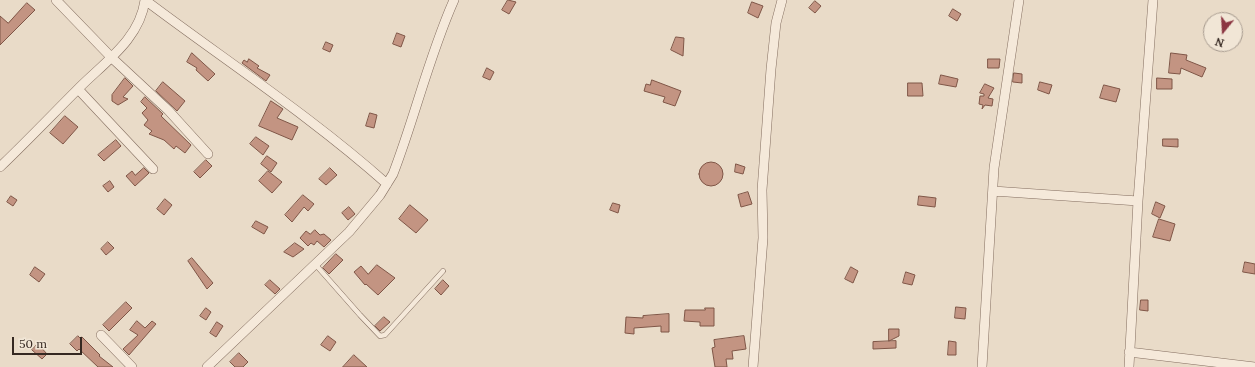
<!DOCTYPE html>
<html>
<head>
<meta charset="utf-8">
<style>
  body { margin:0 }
  #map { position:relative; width:1255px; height:367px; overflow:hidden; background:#e9dbc8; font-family:Lora,serif }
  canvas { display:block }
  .north { position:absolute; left:1203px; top:12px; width:40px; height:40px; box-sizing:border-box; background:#f1e6d6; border:1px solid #a69a8e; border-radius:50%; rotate:198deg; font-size:11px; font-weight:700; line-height:16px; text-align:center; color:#352821 }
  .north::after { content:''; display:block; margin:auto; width:14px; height:18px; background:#8b3642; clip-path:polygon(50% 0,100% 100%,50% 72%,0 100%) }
  .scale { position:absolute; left:12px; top:337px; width:70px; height:18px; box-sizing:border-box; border:2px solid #352821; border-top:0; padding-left:5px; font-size:12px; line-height:14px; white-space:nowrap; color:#352821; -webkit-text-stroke:3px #f1e6d6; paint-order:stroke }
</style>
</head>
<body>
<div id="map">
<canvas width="1255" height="367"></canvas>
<div class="north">N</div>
<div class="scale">50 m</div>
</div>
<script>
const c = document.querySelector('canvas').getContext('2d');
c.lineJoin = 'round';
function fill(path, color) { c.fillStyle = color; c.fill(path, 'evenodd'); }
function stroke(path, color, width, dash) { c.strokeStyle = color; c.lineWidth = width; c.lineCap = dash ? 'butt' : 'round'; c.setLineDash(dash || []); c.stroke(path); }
const building = new Path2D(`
  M508,0L516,2L509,14L502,10Z
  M815,1L821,6L815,13L809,8Z
  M752,2L763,6L758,18L748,13Z
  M27,3L35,10L0,45V16L8,23Z
  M953,9L961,14L957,21L949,16Z
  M397,33L405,36L401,47L393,44Z
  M676,37L684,38L683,56L671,50Z
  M326,42L333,45L330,52L323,49Z
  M192,53L215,74L208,81L196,70L197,68L187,62Z
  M1171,53L1187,55L1186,60L1206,68L1202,77L1181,68L1180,74L1169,73Z
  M249,59L259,66L257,68L270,75L266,81L242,63L244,60L247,62Z
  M988,59H1000L999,68H988Z
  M487,68L494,72L490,80L483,77Z
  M1014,73L1022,74V83L1013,82Z
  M941,75L958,79L956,87L939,84Z
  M125,78L133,86L123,97L128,99L118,105L112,101V95Z
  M1157,78L1172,79V89H1157Z
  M652,80L681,91L675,106L663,102L665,97L644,91L646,84L650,85Z
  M163,82L185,101L177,111L156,91Z
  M1040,82L1052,85L1049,94L1038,90Z
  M908,83H922L923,96H908Z
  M985,84L994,88L988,98L993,99L992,106L985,105L982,109L983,105L979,104L980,96H984V94L980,93Z
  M1104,85L1120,89L1116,102L1100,98Z
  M145,97L163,114L161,116L191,145L185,153L176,146L174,149L164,140L149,134L152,131L144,125L148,120L142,113L147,108L141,102Z
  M271,101L283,109L277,118L298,127L292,140L259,126Z
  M370,113L377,115L374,128L366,126Z
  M65,116L78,127L63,144L50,133Z
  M256,137L269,146L263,155L250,144Z
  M1163,139H1178V147L1163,146Z
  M116,140L121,146L104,161L98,155Z
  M267,156L277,163L271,172L261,164Z
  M206,160L212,166L200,178L194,172Z
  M699 174a12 12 0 1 1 24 0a12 12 0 1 1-24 0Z
  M736,164L745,167L743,174L735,172Z
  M144,168L149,173L135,186L126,176L132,171L135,175Z
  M330,168L337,175L326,185L319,179Z
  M268,171L282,182L272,193L259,181Z
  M110,181L114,187L108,192L103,186Z
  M748,192L752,204L741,207L738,195Z
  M303,195L314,204L308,211L304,207L292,222L285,215Z
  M11,196L17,200L13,206L7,202Z
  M919,196L936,198L935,207L918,205Z
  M165,199L172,205L164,215L157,209Z
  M1156,202L1165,206L1160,218L1152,214Z
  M613,203L620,205L618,213L610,210Z
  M410,205L428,220L416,233L399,219Z
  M349,207L355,214L348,220L342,213Z
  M1159,219L1175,224L1170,241L1153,237Z
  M256,221L268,227L264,234L252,227Z
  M315,230L320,235L324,234L331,240L324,247L317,241L314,245L311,243L308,246L300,238L306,231L310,234Z
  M108,242L114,248L106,255L101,249Z
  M295,243L304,249L293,257L284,252Z
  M336,254L343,260L329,274L323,268Z
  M192,258L213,283L207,289L188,261Z
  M1245,262L1255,264V274L1243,272Z
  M377,265L395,278L378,295L366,284L365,285L354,272L361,266L368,274Z
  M35,267L45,274L39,282L30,275Z
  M851,267L858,271L853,283L845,279Z
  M906,272L915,275L912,285L903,283Z
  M270,280L280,289L275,294L265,285Z
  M443,280L449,286L441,295L435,289Z
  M1141,300H1148V311L1140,310Z
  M126,302L132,308L109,331L103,325Z
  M956,307L966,308L965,319L955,318Z
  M206,308L211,312L206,320L200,316Z
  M705,308H714V326H700V322L684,321L685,310H705Z
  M669,314V332H661V326L634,328V334L625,333L626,317L643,318V316Z
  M384,317L390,322L380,331L375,326Z
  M137,321L145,328L152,321L156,324L129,355L123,349L138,335L130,330Z
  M217,322L223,326L216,337L210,333Z
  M889,329H899V336L889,341Z
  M78,336L80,338L82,337L100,355L99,356L113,367H98L79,349L77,351L70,344Z
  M328,336L336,342L330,351L321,345Z
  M744,336L746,349L732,351L733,359H726L727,367H715L712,348L715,347L714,340Z
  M896,341V348L873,349V342Z
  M949,341L956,342V355H948Z
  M38,344L47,354L42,359L32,350Z
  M239,353L248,362L243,367H235L230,362Z
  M354,355L367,367H343Z`);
fill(building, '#c39482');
stroke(building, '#7f5647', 1);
const lane = new Path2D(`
  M315,264L360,315L380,336L385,335L443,271`);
const street = new Path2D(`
  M56,0L112,58L168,110L208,154
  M145,0C226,61 312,117 387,184
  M78,89L153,169
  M0,167C26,142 51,116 76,91C102,64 140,40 145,0
  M993,191L1138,201
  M101,335L132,367
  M1129,352L1255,367
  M207,367L349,232L380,195L393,174C415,117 429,56 454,0
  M753,367L763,238L762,190L771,69L776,23L782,0
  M982,367L994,168L1019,0
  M1129,367L1138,201L1153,0`);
stroke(lane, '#836d5f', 5.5);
stroke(street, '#836d5f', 10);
stroke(lane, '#f5e9da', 4.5);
stroke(street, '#f5e9da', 9);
</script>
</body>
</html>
